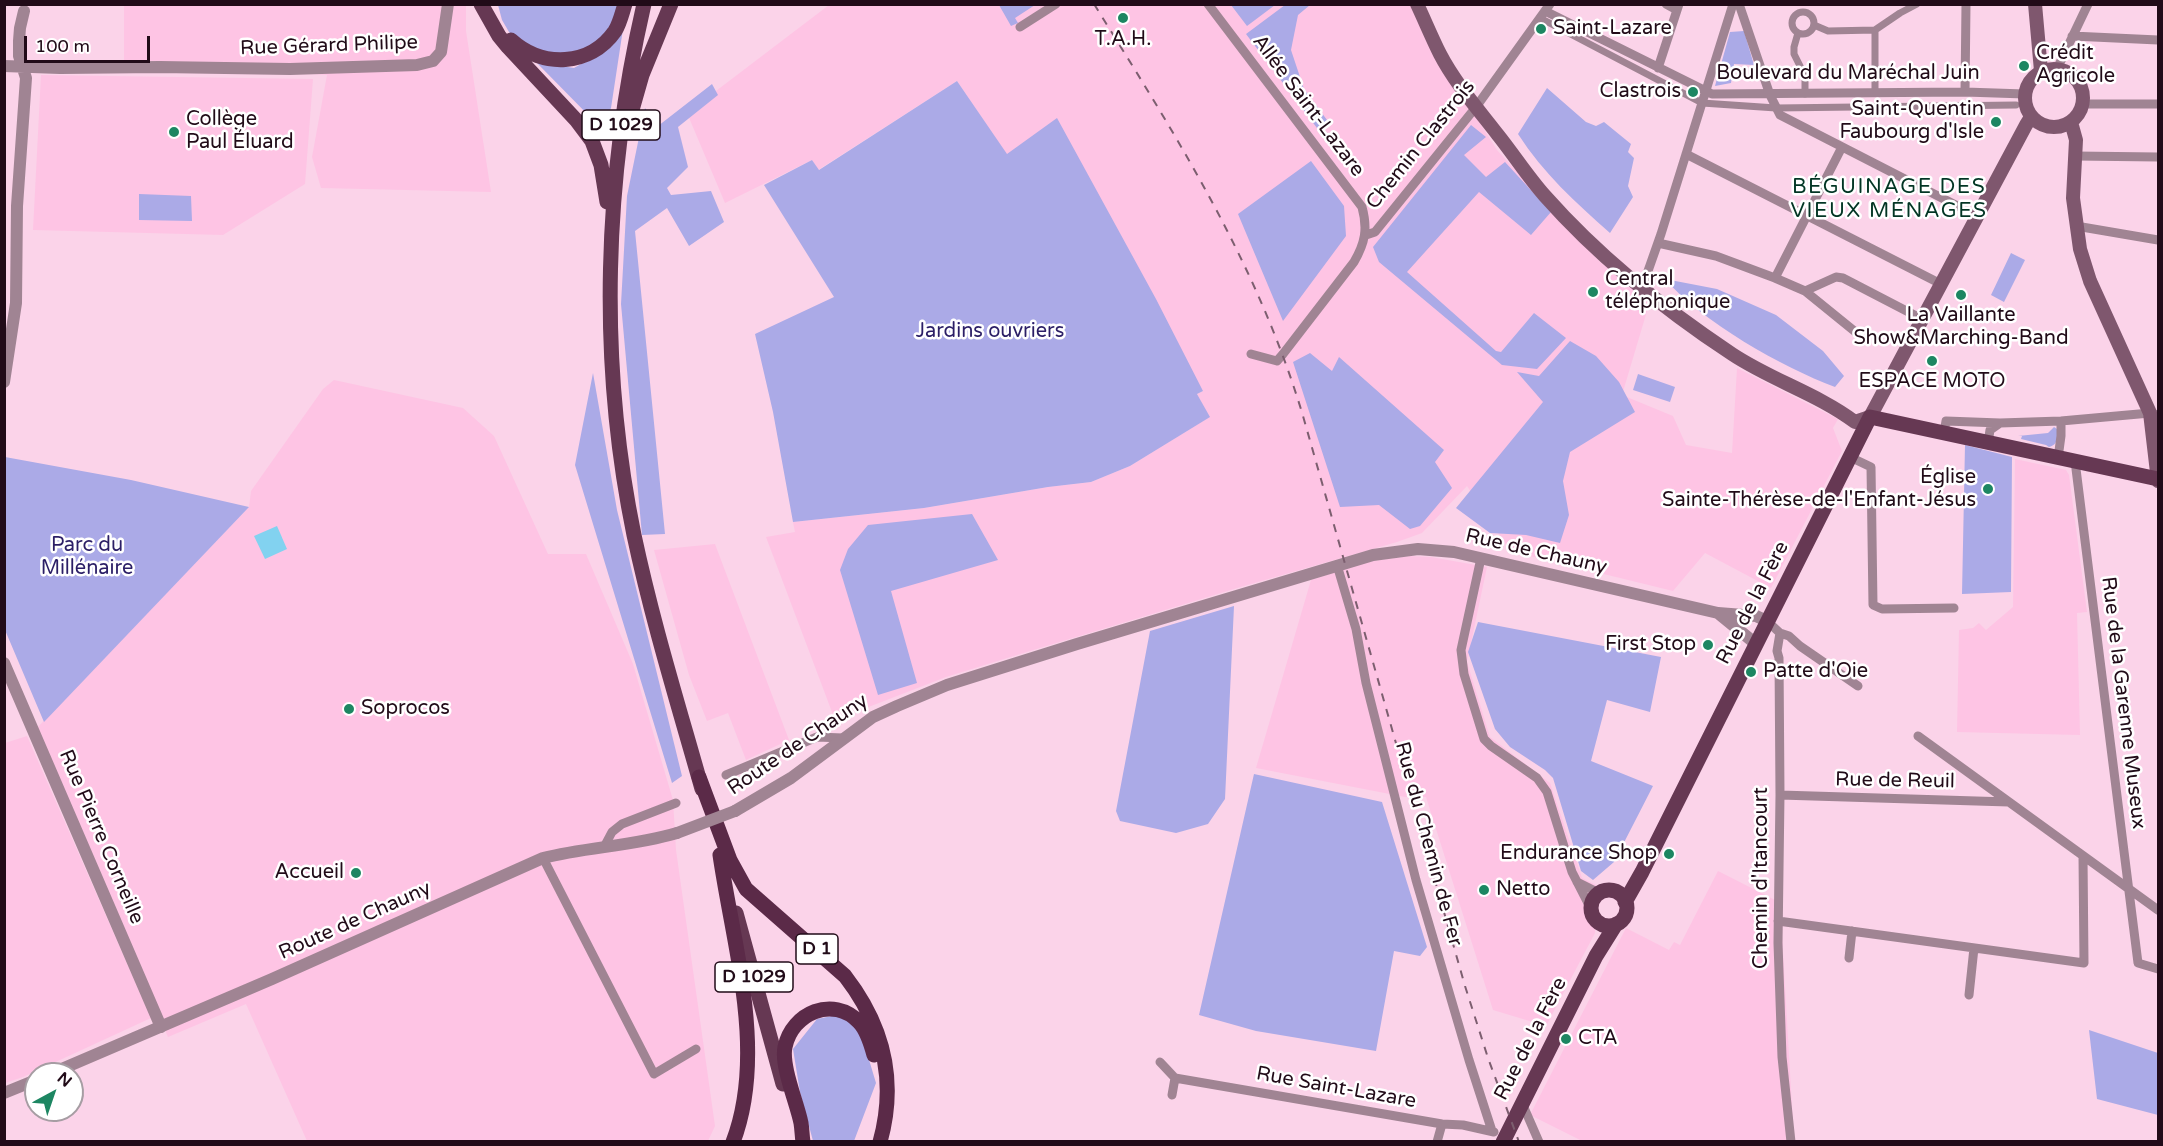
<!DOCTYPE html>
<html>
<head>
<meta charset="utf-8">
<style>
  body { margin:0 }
  #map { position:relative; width:2163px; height:1146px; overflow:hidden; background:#fbd3e9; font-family:"Varela Round",sans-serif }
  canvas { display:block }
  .frame { position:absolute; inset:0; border:6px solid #210b18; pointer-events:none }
  .north { position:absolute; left:24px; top:1062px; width:60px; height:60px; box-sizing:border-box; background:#fff; border:2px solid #a69da3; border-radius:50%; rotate:40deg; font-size:16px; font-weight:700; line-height:24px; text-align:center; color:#210b18 }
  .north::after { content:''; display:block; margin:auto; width:21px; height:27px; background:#1d8662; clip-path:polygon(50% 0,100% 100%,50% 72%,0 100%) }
  .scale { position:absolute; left:24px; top:36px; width:126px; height:27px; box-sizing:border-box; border:3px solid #210b18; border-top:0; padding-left:8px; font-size:18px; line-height:21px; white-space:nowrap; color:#210b18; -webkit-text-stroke:4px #fff; paint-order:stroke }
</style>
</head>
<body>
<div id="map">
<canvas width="2163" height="1146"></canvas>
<div class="frame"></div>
<div class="north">N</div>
<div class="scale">100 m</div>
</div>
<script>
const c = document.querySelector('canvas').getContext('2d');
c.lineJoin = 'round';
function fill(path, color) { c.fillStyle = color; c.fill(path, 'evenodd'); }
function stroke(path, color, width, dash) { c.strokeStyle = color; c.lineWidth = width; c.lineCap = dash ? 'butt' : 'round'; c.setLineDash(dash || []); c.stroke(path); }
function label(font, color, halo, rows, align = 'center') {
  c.font = font + ' "Varela Round",sans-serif'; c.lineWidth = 5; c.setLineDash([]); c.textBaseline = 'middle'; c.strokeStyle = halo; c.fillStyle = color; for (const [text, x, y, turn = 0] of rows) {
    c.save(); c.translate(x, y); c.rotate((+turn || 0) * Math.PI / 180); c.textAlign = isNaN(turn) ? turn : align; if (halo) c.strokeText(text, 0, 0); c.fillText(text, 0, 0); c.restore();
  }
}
fill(new Path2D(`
  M124,5H466V31L491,192L321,188L312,157L327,75L124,60Z
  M829,5H1412L1436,54L1497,150L1599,261L1650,301L1622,395L1673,416L1686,445L1732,453L1737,368L1838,419L1833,428L1842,451L1771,588L1705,553L1673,591L1510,551L1467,486L1422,533L1397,542L1244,586L1030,651L946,677L835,720L766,537L795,532L793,522L924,508L1048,487L1091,482L1130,466L1209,417L1197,394L1203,391L1007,155L957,81L818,170L812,160L725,203L687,113Z
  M41,75L313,79L305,184L223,235L33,230Z
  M334,380L463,408L494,436L548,554H586L633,664L673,800L676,850L715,1126L708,1141H307L246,1004L168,1037L36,729L249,507L251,491L323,389Z
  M2015,459L2066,470L2069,475L2087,612L2077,613L2080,735L1957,732L1959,630L1973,628L1979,623L1986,630L2013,607Z
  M715,544L789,740L746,760L728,713L707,721L689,675L654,550Z
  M1410,556L1431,557L1487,567L1467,662L1490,737L1550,783L1582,878L1596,885L1595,933L1546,1026L1493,1010L1426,797H1405L1256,768L1311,580L1366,562Z
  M27,736L151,1018L23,1077L5,1083V743Z
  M1718,871L1783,904L1782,935L1794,1141H1582L1530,1115L1626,928L1669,950L1674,942L1680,945Z`), '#fec4e4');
fill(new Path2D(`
  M498,5H623L619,18L588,51L552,58L519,42L509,32L502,20Z
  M999,5H1035L1015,18L1018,23L1011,26Z
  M1231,5H1275L1247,26Z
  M1285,5H1310L1298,15L1291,50L1304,89L1327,120L1320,132L1246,34Z
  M623,29L611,108L604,121L597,124L536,62L574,68L604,51Z
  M1744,31L1754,65L1734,64L1731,83L1715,86L1730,32Z
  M957,81L1007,154L1057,118L1156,299L1203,391L1197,394L1210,417L1130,466L1091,482L1048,487L924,508L793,522L773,412L755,334L834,297L764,185L812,160L819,170Z
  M712,84L718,95L678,127L688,167L667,188L671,195L711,191L724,222L689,246L667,208L635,231L665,534L642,535L621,304L627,196L645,108L658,126Z
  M1547,88L1586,122L1596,126L1604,122L1631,144L1628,152L1634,158L1628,186L1633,197L1610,233C1576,203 1543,173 1518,134Z
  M1471,125L1486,137L1464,155L1486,177L1505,162L1551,212L1531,235L1479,192L1407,272L1496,351L1501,352L1534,313L1566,338L1537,369L1502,365L1379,262L1373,247Z
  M1311,161L1344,206L1346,236L1283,321L1238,214Z
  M139,194L191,196L192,221L139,220Z
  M2011,253L2025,260L2004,302L1991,295Z
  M1665,279L1717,289L1776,315L1823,351L1844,376L1835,387C1782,367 1702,322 1665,279Z
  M1570,341L1596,356L1619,382L1635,412L1570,452L1563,481L1569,515L1560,543L1526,535L1490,533L1456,508L1543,402L1517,372L1539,376Z
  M1310,353L1332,371L1339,357L1444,450L1435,462L1452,488L1420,526L1410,529L1379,505L1340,507L1293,362Z
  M593,373L617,510L682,776L672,783L575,465Z
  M1638,374L1675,387L1670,402L1633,390Z
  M2054,427L2057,429C2057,438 2059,444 2049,447L2046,445L2021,439L2022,436H2018L2048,433Z
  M1965,445L2012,457L2011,592L1962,594Z
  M5,457L131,480L249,507L44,722L5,630Z
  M972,514L998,560L891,591L917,683L878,695L840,570L848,549L868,525Z
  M1234,606L1225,799L1208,824L1176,833L1120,821L1116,811L1150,631Z
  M1478,622L1661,657L1650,712L1607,700L1591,761L1653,786L1614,862L1593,880L1581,871L1553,778L1545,770L1510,747L1495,729L1468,652Z
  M1254,774L1382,802L1427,947L1420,956L1394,951L1376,1051L1256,1031L1199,1015Z
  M842,1014L861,1033L876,1083L854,1141H813L800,1092L793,1049L817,1019Z
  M2089,1030L2158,1053V1115L2097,1099Z`), '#abaae7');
fill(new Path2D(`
  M277,526L287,549L265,559L254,536Z`), '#82d2f0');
stroke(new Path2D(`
  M1792 23a11 11 0 1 1 22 0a11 11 0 1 1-22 0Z
  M1540,18L1702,103L1776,108L2016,105
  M1814,25L1828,31L1875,30
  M1798,33L1794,47V54L1805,76V94
  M1875,93V30L1900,13L1917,4`), '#a08493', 7);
stroke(new Path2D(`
  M1208,4L1362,207C1368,229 1365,243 1354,262L1283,354L1277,361L1251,354
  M1666,4L1677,10
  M1739,4L1770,95L1780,115L1977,216
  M1545,11L1712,94L1965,92L2025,94
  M1020,27L1056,4
  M2072,36L2158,40
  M1658,68L1679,4
  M2057,69L2088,4
  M1965,92L1966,4
  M2082,104H2158
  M1686,154L1941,284
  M2075,156L2158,157
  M2076,226L2158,240
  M1366,235L1375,232L1476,107L1550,4
  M1658,243L1716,256L1775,278L1805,291L1858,334
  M1775,278L1842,147
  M1642,288L1661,234L1733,4
  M1805,291L1836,277L1843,278L1922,319
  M1944,433L1946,421L2000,423
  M1988,443L1990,430L2000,423L2061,421L2150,413L2158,415
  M1850,457L1871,467L1873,605L1882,609L1954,608
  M2058,458L2061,436V421
  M2075,461L2138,963L2158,969
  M1481,558L1461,650L1464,674L1484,739L1491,746L1537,778L1547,792L1572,872L1591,909
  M1337,565L1356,629L1366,683L1416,880L1469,1060L1492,1131
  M1767,621L1780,633L1777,651L1779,658L1780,795L1778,943L1782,1057L1791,1142
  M1780,633L1789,636L1800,646L1858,686
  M1918,736L2158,910
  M726,775L817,737L843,738
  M1780,795L2009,802
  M604,847L612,832L622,824L676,803
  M543,858L654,1074L696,1049
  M1577,882L1599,893
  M1778,921L2084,963L2083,856
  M1849,958L1852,931
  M1969,995L1974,948
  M1160,1062L1175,1078L1172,1095
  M1175,1078L1442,1124L1463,1125L1494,1132
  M1522,1103L1539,1142
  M1437,1142L1442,1124`), '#a08493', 9);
stroke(new Path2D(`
  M4,66L60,68L160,67L290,69L417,65L433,61L441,52L448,4
  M4,382L16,303L17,206L26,78L19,56V41L20,28L24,11
  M1718,613L1756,644
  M4,663L161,1027
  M735,811L791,778L873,717L897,706L947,685L1077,644L1373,555L1418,549L1454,552L1718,613L1756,616L1767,621
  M50,1074L272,979L543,858C587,847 633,846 677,833
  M4,1093L36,1080`), '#a08493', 12);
stroke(new Path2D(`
  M1417,4C1425,21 1432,38 1440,54C1455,83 1478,109 1498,135C1514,155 1528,177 1545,196C1599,257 1664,309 1732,354C1771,380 1818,394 1855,422L1870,417
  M2035,4L2041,71
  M2025 98a29 29 0 1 1 58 0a29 29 0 1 1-58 0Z
  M2071,122L2076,140L2073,198L2080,249L2090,281L2150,413L2158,481
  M1870,417L2026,125L2031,117`), '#7f576e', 14);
stroke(new Path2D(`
  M481,4L499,36L508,47L577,121L592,141L601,165L607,202
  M644,4C604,177 598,360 634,535C652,620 678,704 702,789
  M511,40C542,68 590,67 615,31C620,23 622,13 625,4
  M630,117L642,75L671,4
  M1591 908a18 18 0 1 1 36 0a18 18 0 1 1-36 0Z
  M1625,902L1642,872L1870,417L2158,479
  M736,913L783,1084
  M1503,1142L1596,956L1616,924`), '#663853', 15);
stroke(new Path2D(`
  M699,777L730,860L746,889L845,976C883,1025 897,1081 880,1142
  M720,855C733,945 767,1053 733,1142
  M803,1142C802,1135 802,1129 801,1123C797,1103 781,1066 785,1047C792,1013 833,995 859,1022C867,1030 871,1044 874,1055`), '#5b2a48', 15);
stroke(new Path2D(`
  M1094,4C1177,137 1258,265 1303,416L1465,986L1488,1058L1519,1142`), '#7c5e6f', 2, [8, 8]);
stroke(new Path2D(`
  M677,833L735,811`), '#a08493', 12);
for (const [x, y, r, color] of [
  [1123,18,6,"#1d8662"],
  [1541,29,6,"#1d8662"],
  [2024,66,6,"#1d8662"],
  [1693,92,6,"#1d8662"],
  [1996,122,6,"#1d8662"],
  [174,132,6,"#1d8662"],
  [1593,292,6,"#1d8662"],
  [1961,295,6,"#1d8662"],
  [1932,361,6,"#1d8662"],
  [1988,489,6,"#1d8662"],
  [1708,645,6,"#1d8662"],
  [1751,672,6,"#1d8662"],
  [349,709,6,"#1d8662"],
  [1669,854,6,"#1d8662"],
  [356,873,6,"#1d8662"],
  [1484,890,6,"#1d8662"],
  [1566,1039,6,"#1d8662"]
]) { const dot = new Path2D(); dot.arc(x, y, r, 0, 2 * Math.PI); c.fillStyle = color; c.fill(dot); stroke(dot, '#fff', 2); }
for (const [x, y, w] of [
  [621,125,78],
  [817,949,42],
  [754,977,78]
]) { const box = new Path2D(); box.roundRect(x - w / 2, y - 15, w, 30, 4.5); c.fillStyle = '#fff'; c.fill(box); stroke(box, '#210b18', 1.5); }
label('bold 18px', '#210b18', null, [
  ["D 1029",621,125],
  ["D 1",817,949],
  ["D 1029",754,977]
]);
label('20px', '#210b18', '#fff', [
  ["Saint-Lazare",1553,29],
  ["T.A.H.",1123,40,"center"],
  ["Crédit",2036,54],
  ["Agricole",2036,77],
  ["Clastrois",1681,92,"right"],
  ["Saint-Quentin",1984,110,"right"],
  ["Faubourg d'Isle",1984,133,"right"],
  ["Collège",186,120],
  ["Paul Éluard",186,143],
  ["Central",1605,280],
  ["téléphonique",1605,303],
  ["La Vaillante",1961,316,"center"],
  ["Show&Marching-Band",1961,339,"center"],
  ["ESPACE MOTO",1932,382,"center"],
  ["Église",1976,478,"right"],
  ["Sainte-Thérèse-de-l'Enfant-Jésus",1976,501,"right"],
  ["First Stop",1696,645,"right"],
  ["Patte d'Oie",1763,672],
  ["Soprocos",361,709],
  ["Endurance Shop",1657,854,"right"],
  ["Accueil",344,873,"right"],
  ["Netto",1496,890],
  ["CTA",1578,1039]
], 'left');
label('20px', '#210b18', '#fff', [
  ["Rue Gérard Philipe",329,46,-2],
  ["Boulevard du Maréchal Juin",1848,74],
  ["Allée Saint-Lazare",1308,106,53],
  ["Chemin Clastrois",1421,145,-51],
  ["Rue de Chauny",1536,552,13],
  ["Rue de la Fère",1753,603,-63],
  ["Rue de la Garenne Museux",2123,703,83],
  ["Route de Chauny",798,745,-34],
  ["Rue de Reuil",1895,781,1],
  ["Rue Pierre Corneille",101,837,67],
  ["Rue du Chemin de Fer",1428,844,75],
  ["Chemin d'Itancourt",1762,878,-90],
  ["Route de Chauny",355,921,-24],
  ["Rue de la Fère",1531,1039,-63],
  ["Rue Saint-Lazare",1336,1088,10]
]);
label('20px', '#2b1e66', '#fff', [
  ["Jardins ouvriers",990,332],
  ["Parc du",87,546],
  ["Millénaire",87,569]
]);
c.letterSpacing = '1.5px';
label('21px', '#023524', '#fff', [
  ["BÉGUINAGE DES",1889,187],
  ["VIEUX MÉNAGES",1889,211]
]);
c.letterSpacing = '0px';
</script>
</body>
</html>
